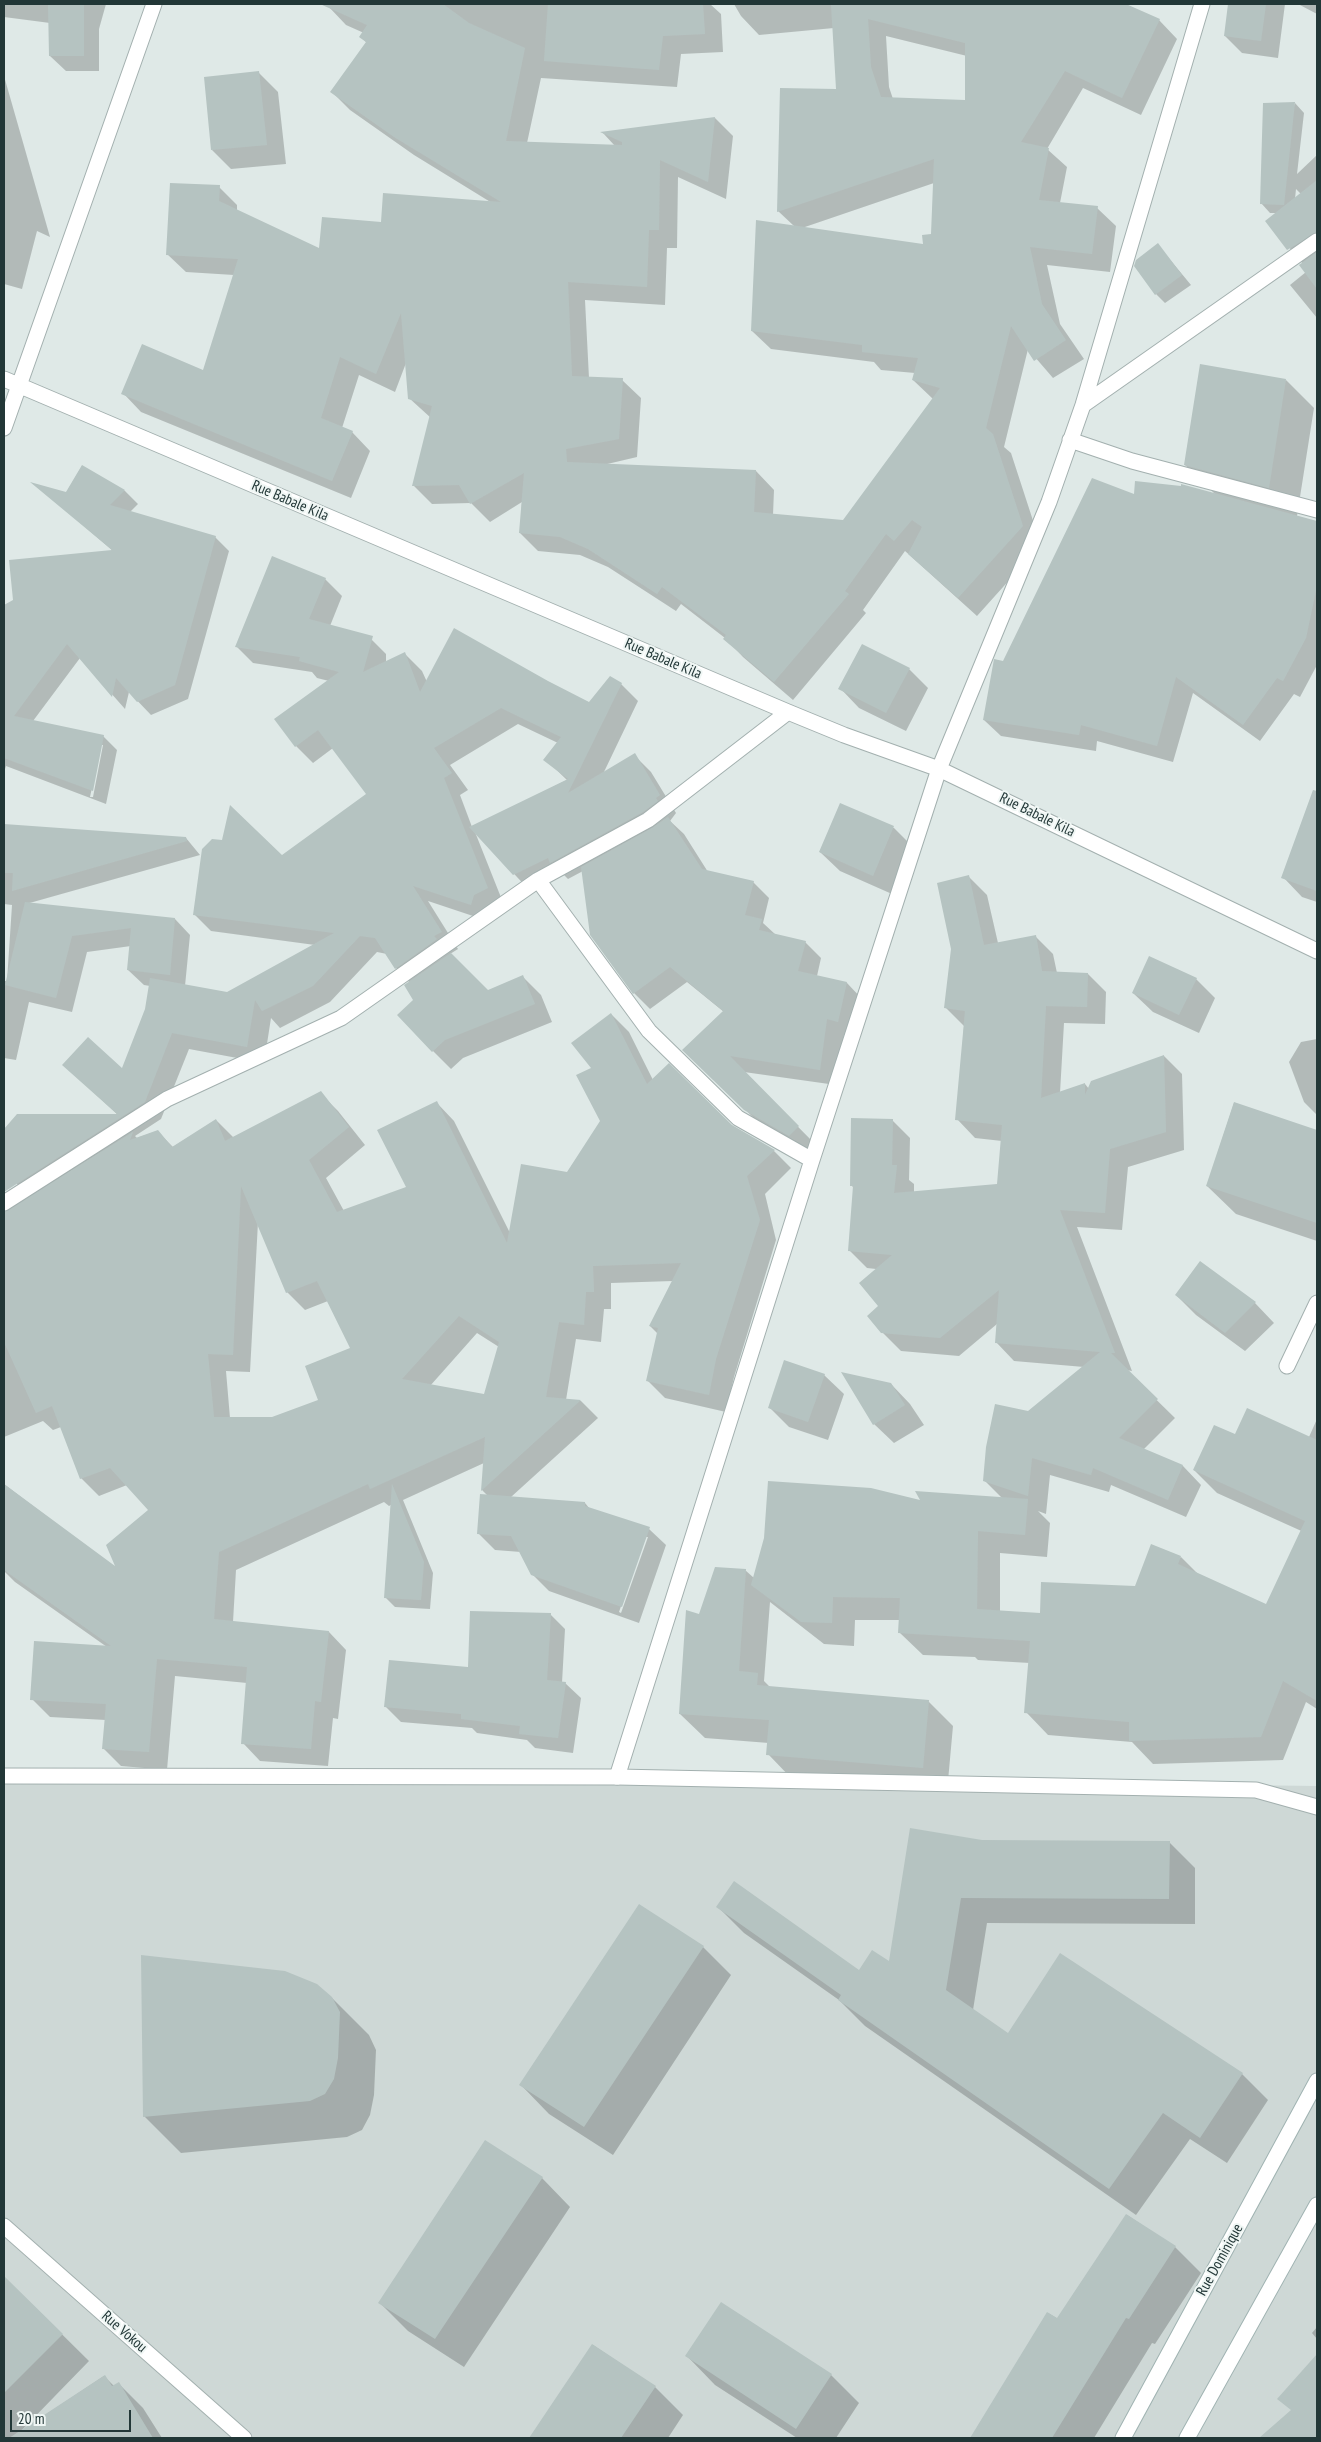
<!DOCTYPE html>
<html>
<head>
<meta charset="utf-8">
<style>
  body { margin:0 }
  #map { position:relative; width:1321px; height:2442px; overflow:hidden; background:#dfe9e7; font-family:"PT Sans Narrow",sans-serif }
  canvas { display:block }
  .frame { position:absolute; inset:0; border:5px solid #223737; pointer-events:none }
  .scale { position:absolute; left:10px; top:2410px; width:121px; height:22px; box-sizing:border-box; border:2px solid #223737; border-top:0; padding-left:6px; font-size:15px; line-height:18px; white-space:nowrap; color:#223737; -webkit-text-stroke:4px #eff6f4; paint-order:stroke }
</style>
</head>
<body>
<div id="map">
<canvas width="1321" height="2442"></canvas>
<div class="frame"></div>
<div class="scale">20 m</div>
</div>
<script>
const c = document.querySelector('canvas').getContext('2d');
c.lineJoin = 'round';
function fill(path, color) { c.fillStyle = color; c.fill(path, 'evenodd'); }
function stroke(path, color, width, dash) { c.strokeStyle = color; c.lineWidth = width; c.lineCap = dash ? 'butt' : 'round'; c.setLineDash(dash || []); c.stroke(path); }
function label(font, color, halo, rows, align = 'center') {
  c.font = font + ' "PT Sans Narrow",sans-serif'; c.lineWidth = 4; c.setLineDash([]); c.textBaseline = 'middle'; c.strokeStyle = halo; c.fillStyle = color; for (const [text, x, y, turn = 0] of rows) {
    c.save(); c.translate(x, y); c.rotate((+turn || 0) * Math.PI / 180); c.textAlign = isNaN(turn) ? turn : align; if (halo) c.strokeText(text, 0, 0); c.fillText(text, 0, 0); c.restore();
  }
}
fill(new Path2D(`
  M4,1776L617,1777L1317,1786V2438H4Z`), '#ced8d6');
fill(new Path2D(`
  M4,4H106L99,29V71H66L50,56V23L4,17Z
  M329,4H710L721,14L723,52L681,54L677,87L541,78L527,143L615,146L603,133L715,118L733,136L726,199L678,177L677,248H667L665,305L585,300L589,378L622,380L641,398L637,457L603,465L756,471L774,490L773,515L844,521L933,399L913,380L915,373L881,370L874,362L771,349L752,331L794,226L778,211L837,90L834,28L759,35L741,16L734,4H1123L1159,20L1177,39L1141,115L1083,88L1047,149L1067,167L1060,203L1097,208L1116,226L1110,272L1047,265L1060,324L1084,359L1053,378L1028,349L1004,447L1011,453L1039,539V547L977,616L905,551L863,610L866,613L793,700L743,657L725,638L681,604L676,611L608,567L580,555L538,551L520,533L522,502L490,522L471,503L432,504L414,486L431,418L409,398L406,363L395,392L359,375L342,428L352,432L370,451L351,498L141,412L123,393L204,371L234,275L186,272L167,254L219,187L237,205V211L320,250L382,223L492,203L414,155L350,110L332,92L367,43L361,37L364,33L346,25L328,6ZM886,36L967,56L966,101L893,99L889,87ZM934,183L933,235L924,245L802,228Z
  M1229,4H1285L1278,58L1242,53L1225,36Z
  M1298,4H1317V14Z
  M259,73L278,92L286,164L231,169L212,150Z
  M4,76L50,237L37,231L22,289L4,284Z
  M1295,103L1304,113L1297,174L1317,155V318L1290,285L1306,272L1303,264L1267,221L1277,213H1270L1261,203ZM1296,189L1301,194L1295,199Z
  M1158,245L1191,285L1165,303L1156,294Z
  M1286,380L1314,408L1297,516L1317,522V665L1300,697L1294,694L1260,741L1193,693L1173,762L1097,741L1096,751L1001,736L984,720L1004,662L1135,496L1215,494L1185,465Z
  M82,466L125,491L138,504L130,512L215,537L229,551L188,699L151,715L129,692L125,709L80,658L33,721L103,736L117,750L106,804L6,766L4,772V646L7,627L4,622V607L113,551L35,484L66,493ZM101,745H103L93,797H90Z
  M325,579L342,596L330,626L369,637L386,654V663L405,654L422,671L427,682H547L590,703L621,684L638,701L603,774L634,755L651,772L676,813L670,821L684,834L708,872L753,882L769,898L763,923L776,935L805,942L821,958L817,976L847,983L863,1000L854,1037L844,1035L836,1085L744,1072L814,1143L806,1151L762,1126L684,1050L724,1012L687,982L650,1009L634,993L583,871L568,879L564,875L531,892L475,832L504,905L488,921L428,901L458,949L450,954L488,991L523,977L541,995L552,1022L463,1058L451,1069L433,1051L410,983L396,968L387,954L377,952L330,1002L280,1028L271,1018L264,1063L189,1049L161,1119L135,1136L137,1138L157,1131L173,1147L216,1120L234,1138L320,1093L338,1111L365,1145L326,1178L344,1211L407,1188L437,1103L454,1121L510,1233L567,1173L601,1121L593,1068L611,1014L629,1032L653,1080L774,1151L791,1168L765,1194L776,1240L734,1377L726,1412L665,1398L647,1380L658,1334L650,1326L673,1281L611,1283V1309H604L601,1342L576,1339L566,1400L581,1401L598,1418L511,1497L585,1503L590,1509L649,1529L666,1545L639,1623L549,1591L532,1574L521,1552L495,1550L478,1533L487,1495L482,1490L484,1463L403,1500L433,1573L430,1609L395,1607L385,1597L391,1505L389,1506L384,1502L236,1570L233,1622L329,1632L346,1650L338,1719L333,1718L328,1766L260,1761L243,1743L247,1683L175,1676L167,1770L121,1766L103,1748L106,1720L50,1717L32,1699L107,1647L15,1582L4,1571V1562L46,1546L45,1541L4,1549V1484L117,1570L150,1510L127,1485L99,1496L81,1478L61,1427L53,1430L43,1421L4,1437V1217L31,1198L17,1184V1115H118L64,1065L122,1071L146,1009L150,986L144,985L128,970L131,946L87,952L72,1012L29,1002L16,1060L4,1058V981H7L12,905L4,904V825L186,838L200,855L26,904L175,919L190,935L185,986L227,993L315,945L211,931L194,914L282,857L368,794L333,748L313,763L296,746L276,719L329,681L317,678L312,672L253,663L236,646ZM518,724L558,743L545,759L567,780L472,827L460,795L468,790L450,765ZM258,1222L287,1292L305,1310L328,1301L352,1348L320,1400L272,1418H230L226,1371L250,1372ZM477,1333L499,1347L485,1395L430,1386ZM645,1537H648L621,1613L619,1612Z
  M909,669L928,688L906,731L859,708L840,688Z
  M841,805L894,828L913,847L892,894L840,871L820,852Z
  M1304,820L1317,824V902L1302,897L1283,877Z
  M969,877L987,895L998,943L1035,936L1053,954L1057,973L1088,974L1106,992L1105,1024L1064,1023L1060,1093L1085,1084L1089,1089L1092,1082L1164,1056L1182,1074L1184,1150L1128,1167L1122,1230L1077,1227L1132,1371L1126,1370L1175,1418L1143,1450L1183,1466L1201,1485L1186,1517L1111,1485L1109,1492L1050,1475L1046,1514L1038,1511L1050,1523L1047,1557L1000,1553V1611L1041,1614L1136,1588L1181,1557L1199,1575L1267,1606L1298,1538L1317,1547V1709L1306,1702L1283,1760L1153,1764L1132,1742L1048,1735L1026,1712L1030,1663L978,1660L975,1657L923,1655L900,1633V1620H855L854,1646L824,1644L770,1602L764,1681L770,1687L928,1701L953,1726L947,1792L792,1779L768,1754L769,1743L705,1738L680,1714L700,1615L745,1570L754,1578L923,1502L1003,1499L985,1481L1028,1412L1084,1367L1014,1361L996,1342L997,1324L959,1356L901,1351L882,1332L876,1269L867,1268L849,1250L854,1188L851,1185L892,1120L910,1138L909,1180L914,1184V1192L998,1185L1002,1141L975,1138L957,1119L964,1026L946,1008Z
  M1196,979L1215,998L1199,1033L1153,1012L1133,993Z
  M1317,1039V1115L1304,1102L1289,1062L1301,1042Z
  M1234,1103L1317,1131V1241L1236,1214L1207,1186Z
  M1201,1263L1255,1303L1274,1323L1245,1351L1196,1315L1176,1295Z
  M824,1375L844,1394L828,1440L789,1427L770,1408Z
  M891,1384L910,1404L924,1425L894,1443L874,1424Z
  M1317,1419V1538L1217,1493L1194,1470L1235,1436L1309,1437Z
  M550,1614L565,1629L562,1683H565L581,1698L573,1753L535,1748L527,1740L477,1733L472,1728L401,1722L386,1707L469,1668Z
  M981,1841L1169,1842L1195,1868V1924L987,1923L973,2010L1008,2035L1242,2074L1268,2100L1227,2163L1190,2139L1136,2215L865,2026L839,2000L744,1933L717,1906L859,1971L890,1963Z
  M703,1947L731,1975L613,2155L549,2114L521,2085Z
  M332,1998L369,2035L376,2050L374,2095L370,2115L362,2130L347,2137L181,2153L144,2116Z
  M542,2178L570,2207L464,2367L408,2331L380,2303Z
  M1127,2215L1175,2247L1201,2273L1155,2344L1152,2343L1094,2438H972L1048,2313L1058,2319Z
  M4,2277L89,2361L20,2432L104,2376L114,2386L119,2384L143,2408L162,2438H4Z
  M1317,2327V2339L1312,2333Z
  M593,2345L655,2387L683,2415L668,2438H530Z
  M687,2356L831,2375L859,2403L836,2438H797L715,2385Z
  M1313,2393L1317,2396V2438H1274L1268,2432Z`), '#0003');
fill(new Path2D(`
  M48,4H84V56H49Z
  M320,4H443L469,23L525,48L506,141L622,145V142L600,132L715,117L708,182L660,160L659,230H649L647,287L568,282L572,376L623,378L619,439L566,449L567,462L756,470L754,512L843,520L940,388L912,380L918,358L862,352V345L751,331L756,220L923,244L922,235L931,234L934,159L777,212L780,88L836,89L831,4H1126L1160,19L1122,98L1065,71L1021,142L1049,148L1039,200L1098,206L1092,254L1030,247L1042,304L1066,340L1034,361L1011,326L986,428L993,434L1023,526L958,598L908,554L922,527L912,520L894,541L886,534L845,591L849,594L774,682L723,639L726,635L662,587L657,594L588,549L560,537L519,533L524,473L470,504L459,485L412,486L432,406L408,399L401,313L376,374L340,357L321,418L353,431L332,481L121,394L142,344L203,370L238,259L166,255L170,183L220,185L219,201L319,248L322,217L381,222L383,193L501,202L394,137L330,92L366,42L359,37L367,25ZM868,19L965,43V100L881,97L871,67Z
  M548,4H703L705,34L663,36L659,70L544,61Z
  M1228,4H1266L1261,41L1224,36Z
  M259,71L267,145L211,150L204,77Z
  M1295,102L1284,205L1260,204L1263,103Z
  M1317,180V232L1287,250L1265,221Z
  M1158,243L1182,275L1155,295L1134,266L1136,260Z
  M1317,252V289L1299,265Z
  M1200,364L1286,379L1269,488L1184,465Z
  M82,465L125,490L110,505L216,536L175,685L137,702L116,678L112,697L67,644L14,716L104,735L93,791L4,758V605L13,600L9,560L112,550L30,482L66,492Z
  M1092,478L1134,494L1135,481L1181,486V484L1317,521V586L1306,638L1283,681L1277,678L1243,725L1176,677L1157,746L1081,725L1079,735L983,720L994,659L1003,661Z
  M272,556L326,578L309,619L373,636L363,672L405,652L420,692L454,628L548,681L589,702L610,676L622,683L568,793L635,753L660,795L656,798L658,801L643,812L550,863L548,858L513,875L469,827L568,779L543,760L561,737L501,708L434,748L452,773L444,778L488,888L474,895L471,905L413,886L442,932L434,936L437,939L395,969L375,938L360,936L313,986L262,1011L255,1000L247,1047L172,1033L145,1102L4,1192V1129L17,1114H117L62,1065L88,1037L122,1068L145,1009L150,978L227,992L334,933L193,915L202,849L212,839L222,840L230,805L282,855L366,794L318,730L295,747L274,719L339,672L299,661L300,657L235,647Z
  M862,644L910,668L886,713L838,689Z
  M1313,790L1317,791V891L1281,878Z
  M840,803L894,826L873,876L819,852Z
  M668,817L702,869L754,881L745,915L762,919L759,930L806,941L798,971L847,982L838,1022L827,1019L820,1070L730,1056L799,1126L789,1136L744,1110L682,1050L723,1011L670,967L633,994L590,935L581,867L652,828Z
  M4,824L186,837L187,841L12,891L13,873H4Z
  M969,875L984,945L1036,935L1042,971L1088,973L1087,1007L1046,1006L1041,1098L1085,1083V1095L1091,1081L1164,1055L1166,1132L1110,1149L1105,1213L1060,1210L1115,1353H1111L1158,1399L1119,1438L1183,1465L1168,1500L1093,1468L1091,1475L1032,1458L1028,1496L983,1481L986,1447L995,1404L1028,1411L1100,1352L995,1343L999,1290L940,1338L881,1333L867,1316L878,1306L859,1283L892,1255L848,1251L853,1186H850L851,1118L893,1119L892,1165H897L894,1193L997,1184L1002,1125L955,1120L965,1011L944,1008L951,949L937,883Z
  M25,902L175,918L170,975L127,970L131,928L72,936L56,998L5,985Z
  M451,953L488,990L523,975L535,1004L445,1040L432,1052L397,1015L413,1000L404,985Z
  M1149,956L1197,978L1179,1015L1132,993Z
  M611,1013L647,1084L669,1063L732,1125L775,1150L747,1176L760,1220L716,1359L709,1395L646,1381L658,1328L649,1326L681,1263L593,1266L594,1292H586L584,1325L559,1322L546,1397L581,1400L481,1491L485,1437L370,1489L368,1484L219,1552L214,1619L329,1631L321,1702L315,1701L311,1749L241,1744L247,1667L157,1659L149,1752L102,1749L106,1704L30,1700L34,1641L111,1646L4,1570V1484L115,1566L106,1545L148,1510L110,1468L80,1479L52,1406L36,1413L4,1342V1212L133,1132L130,1140L158,1130L172,1147L216,1119L225,1141L321,1091L349,1127L309,1160L337,1212L406,1187L377,1130L437,1101L507,1243L521,1164L567,1172L600,1121L576,1075L591,1068L571,1043ZM241,1186L286,1293L317,1281L350,1348L305,1366L318,1400L272,1417H214L208,1354L233,1355ZM459,1316L499,1342L484,1394L402,1379Z
  M1234,1102L1317,1130V1223L1206,1186Z
  M1200,1261L1256,1302L1225,1333L1175,1295Z
  M784,1360L825,1374L808,1422L768,1408Z
  M841,1372L891,1383L905,1405L873,1425Z
  M1247,1408L1317,1440V1701L1283,1681L1261,1737L1129,1741V1722L1024,1713L1030,1641L898,1633L900,1598L833,1597L832,1623L801,1622L751,1585L764,1538L768,1481L871,1488L920,1500L915,1491L1028,1499L1025,1535L978,1531L977,1609L1040,1613L1041,1582L1135,1586L1151,1544L1181,1556L1178,1564L1266,1604L1305,1521L1193,1470L1214,1425L1235,1434Z
  M392,1484L424,1562L421,1600L384,1598Z
  M480,1494L585,1502V1506L650,1527L622,1607L531,1575L511,1536L477,1534Z
  M715,1567L746,1569L739,1671L758,1673L757,1685L929,1700L923,1768L766,1755L769,1720L679,1714L686,1610L699,1614Z
  M470,1611L551,1613L547,1680L566,1682L558,1738L519,1734L520,1726L461,1719V1714L384,1707L389,1660L468,1667Z
  M910,1828L982,1840L1170,1841L1169,1899L961,1898L946,1990L1008,2033L1060,1953L1243,2073L1200,2138L1163,2113L1109,2189L838,2000L841,1995L716,1907L734,1881L859,1970L872,1950L889,1961Z
  M639,1904L704,1946L584,2127L519,2085Z
  M141,1955L285,1971L317,1984L332,1997L340,2012L338,2058L334,2079L325,2094L310,2101L143,2117Z
  M485,2140L543,2177L435,2339L378,2303Z
  M1126,2214L1176,2246L1129,2319L1126,2318L1052,2438H970L1047,2312L1057,2318Z
  M4,2276L63,2334L4,2393Z
  M721,2302L832,2374L796,2429L685,2356Z
  M592,2344L656,2386L621,2438H529Z
  M1317,2354V2438H1259L1291,2410L1277,2399Z
  M105,2375L112,2386L119,2382L153,2438H9Z`), '#b5c3c1');
const service = new Path2D(`
  M1287,1366L1317,1303`);
const minor = new Path2D(`
  M4,379L788,712L844,735L939,769L1317,951
  M1083,405L1317,241
  M4,428L154,4
  M1070,440L1132,461L1317,510
  M538,880L649,1031L738,1118L812,1160
  M4,1203L167,1099L341,1018L538,880L648,820L788,712
  M617,1777L812,1160L939,769L1049,502L1083,405L1202,4
  M4,2226L244,2438`);
const tertiary = new Path2D(`
  M4,1776L617,1777L1256,1790L1317,1807`);
const secondary = new Path2D(`
  M1123,2438L1317,2081
  M1187,2438L1317,2205`);
stroke(service, '#a3b0af', 17);
stroke(minor, '#a3b0af', 17);
stroke(tertiary, '#a3b0af', 17);
stroke(secondary, '#a0b3b2', 17);
stroke(service, '#fff', 15);
stroke(minor, '#fff', 15);
stroke(tertiary, '#fff', 15);
stroke(secondary, '#fff', 15);
label('15px', '#223737', '#eff6f4', [
  ["Rue Babale Kila",290,501,23],
  ["Rue Babale Kila",663,659,23],
  ["Rue Babale Kila",1037,815,26],
  ["Rue Dominique",1220,2260,-61],
  ["Rue Vokou",124,2332,41]
]);
</script>
</body>
</html>
